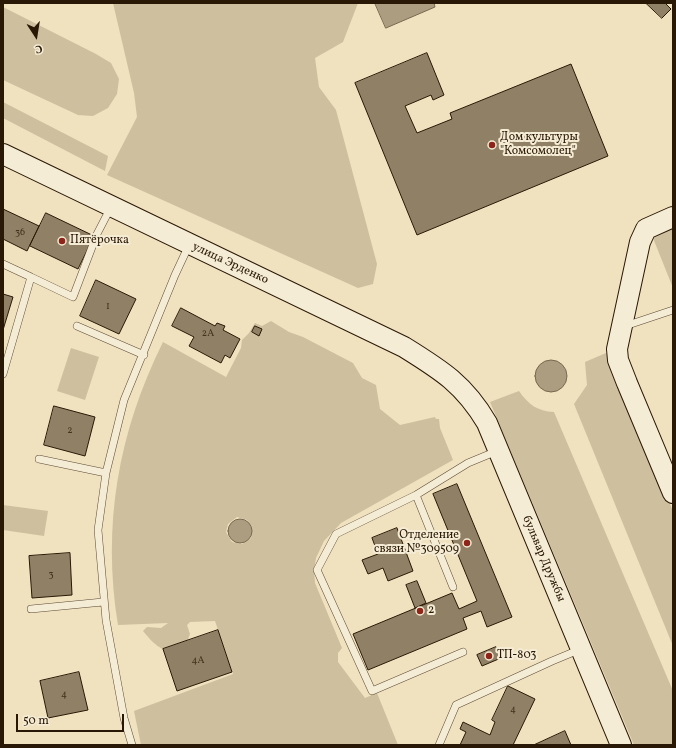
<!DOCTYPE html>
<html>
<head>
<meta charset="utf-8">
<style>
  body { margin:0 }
  #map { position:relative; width:676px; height:748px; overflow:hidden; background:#f0e1bf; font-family:Vollkorn,serif }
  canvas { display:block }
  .frame { position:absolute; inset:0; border:4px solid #291805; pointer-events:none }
  .north { position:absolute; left:16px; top:16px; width:40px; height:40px; -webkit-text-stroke:3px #f5ecd5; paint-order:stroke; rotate:168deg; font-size:11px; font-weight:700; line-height:16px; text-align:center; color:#291805 }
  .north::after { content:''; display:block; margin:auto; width:14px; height:18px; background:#291805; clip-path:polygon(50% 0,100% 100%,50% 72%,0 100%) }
  .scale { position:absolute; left:16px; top:714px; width:108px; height:18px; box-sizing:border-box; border:2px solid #291805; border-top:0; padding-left:5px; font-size:12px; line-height:14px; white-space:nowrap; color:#291805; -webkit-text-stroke:3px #f5ecd5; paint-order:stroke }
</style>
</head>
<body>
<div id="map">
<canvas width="676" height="748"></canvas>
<div class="frame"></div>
<div class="north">С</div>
<div class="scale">50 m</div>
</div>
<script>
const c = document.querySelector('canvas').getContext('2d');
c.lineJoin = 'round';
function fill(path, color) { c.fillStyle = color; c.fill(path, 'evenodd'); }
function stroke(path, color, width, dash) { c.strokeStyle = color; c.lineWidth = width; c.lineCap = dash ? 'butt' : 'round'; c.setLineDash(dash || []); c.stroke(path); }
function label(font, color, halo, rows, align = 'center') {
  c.font = font + ' Vollkorn,serif'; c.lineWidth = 4; c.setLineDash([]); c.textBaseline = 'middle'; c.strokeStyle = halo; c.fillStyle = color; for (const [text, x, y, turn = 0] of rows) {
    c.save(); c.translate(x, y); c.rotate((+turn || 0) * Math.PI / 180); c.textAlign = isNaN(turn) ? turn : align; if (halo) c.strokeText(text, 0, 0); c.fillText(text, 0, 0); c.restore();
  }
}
fill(new Path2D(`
  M113,3H358L343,42L315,58L319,87L336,110L377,264L373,284L358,288L107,175L137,117L134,93Z
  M3,7L96,54L111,63L119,79L117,94L108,108L93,116L78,115L3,80Z
  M3,102L108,156L105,171L3,118Z
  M673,228V288L653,238L656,235Z
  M271,321L289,332L303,337L353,363L362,378L376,385L380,409L400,425L435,417L436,419H439L440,428L453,460L341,523L324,541L316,558L314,570L315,583L342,648L338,653V662L365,698L377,693L398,745H141L134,711L233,674L215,621L190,622L187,625L190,634L184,650C164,654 156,647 143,631L147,627L161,628L168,623L118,625C102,525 118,433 163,342L226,377L241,348L242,340L249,333L255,323L262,326ZM237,517L247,520L252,527L251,538L242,544L232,542L226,532L228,524Z
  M71,348L99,357L85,400L57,391Z
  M606,353L673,511V646L574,404L587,385L585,362Z
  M519,391C529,405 537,411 554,412L673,691V745H634L490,402Z
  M3,505L48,511L44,536L3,530Z`), '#cebf9f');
const water = new Path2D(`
  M375,3H434L435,7L386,28Z
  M535 376a16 16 0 1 1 32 0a16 16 0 1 1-32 0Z
  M228 531a12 12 0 1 1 24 0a12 12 0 1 1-24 0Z`);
fill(water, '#ac9d80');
stroke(water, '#78684f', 1);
const building = new Path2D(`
  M646,3H665L671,9L662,18Z
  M427,53L444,95L433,100L431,95L405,106L417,133L452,119L450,113L571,64L608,156L417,235L355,83Z
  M3,209L39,226L27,251L3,239Z
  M46,213L94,236L78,269L30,246Z
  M96,280L136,299L119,334L80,316Z
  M3,294L13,297L3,330Z
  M181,308L215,326L217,323L225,326L223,330L240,339L230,358L225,355L221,363L189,346L194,337L172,326Z
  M255,326L262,329L259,336L252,332Z
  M54,406L95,417L85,456L44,445Z
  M457,484L512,617L487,627L481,611L463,618L467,629L368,670L353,634L452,593L459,609L477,601L433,494Z
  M397,528L413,571L388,581L383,568L368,574L362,560L378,554L372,538Z
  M70,553L72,595L32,598L29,556Z
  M417,581L426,603L415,608L406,585Z
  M218,630L232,672L177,691L163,649Z
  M496,647L501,658L482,666L477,655Z
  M79,672L88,710L48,718L40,681Z
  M508,686L535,699L513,745H460L466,732L460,729L463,722L490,735L495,722L492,720Z
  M565,731L571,745H534Z`);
fill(building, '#908166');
stroke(building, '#291805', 1);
const lane = new Path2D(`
  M3,264L31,277
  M77,326L144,355
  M625,326L673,310
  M3,374L31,277L73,297L97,234L111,207
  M39,459L106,473
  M416,495L336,534L317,570L372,691L463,652
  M453,587L416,495L468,463L497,451
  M31,609L103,602
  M132,745L124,718L106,620L98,530L106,473L124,400L175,275L189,245
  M439,745L456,705L552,661L581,649`);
const secondary = new Path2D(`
  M3,154L404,347C441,370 464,384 487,423L621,745
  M673,217L646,229L640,242L617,349L618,360L627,383L673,493`);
stroke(lane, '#5b4a34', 8);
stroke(secondary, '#291805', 22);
stroke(lane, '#f5ecd5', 7);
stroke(secondary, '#f5ecd5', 20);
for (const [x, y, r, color] of [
  [492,145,4,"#8f2418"],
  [62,241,4,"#8f2418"],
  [467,543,4,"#8f2418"],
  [420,611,4,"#8f2418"],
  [489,656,4,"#8f2418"]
]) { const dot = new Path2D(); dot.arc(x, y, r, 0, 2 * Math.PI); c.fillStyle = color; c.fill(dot); stroke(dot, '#f5ecd5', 1.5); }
label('10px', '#43321d', null, [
  ["36",20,233],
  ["1",108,307],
  ["2А",208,334],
  ["2",70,431],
  ["3",51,575],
  ["4А",198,661],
  ["4",64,695],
  ["4",513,710]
]);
label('12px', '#291805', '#f5ecd5', [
  ["Дом культуры",500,138],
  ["\"Комсомолец\"",500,152],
  ["Пятёрочка",70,241],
  ["Отделение",459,536,"right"],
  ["связи №309509",459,550,"right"],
  ["2",428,611],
  ["ТП-803",497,656]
], 'left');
label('12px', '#291805', '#f5ecd5', [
  ["улица Эрденко",230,264,25],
  ["бульвар Дружбы",543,559,67]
]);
</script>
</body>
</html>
